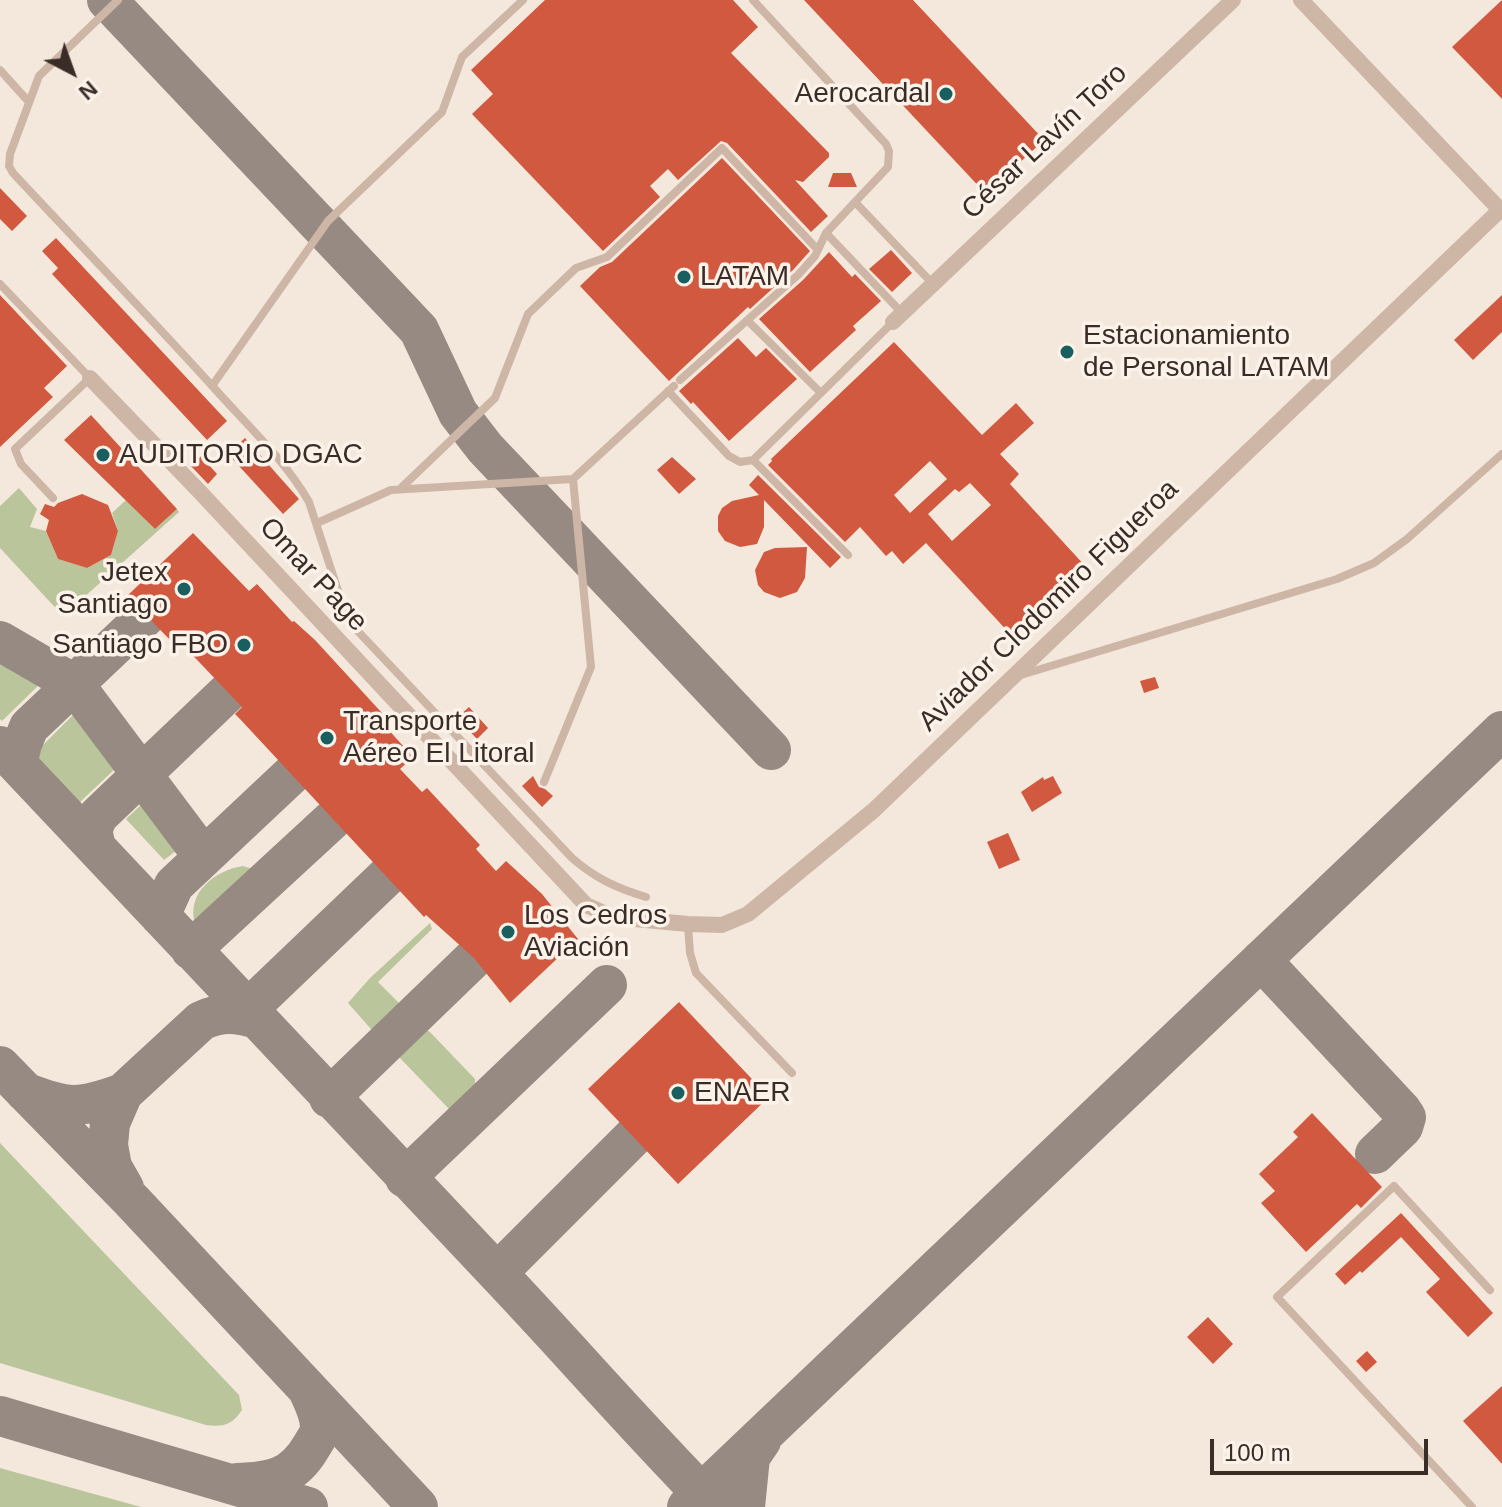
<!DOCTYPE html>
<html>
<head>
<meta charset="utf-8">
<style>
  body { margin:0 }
  #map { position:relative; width:1502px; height:1507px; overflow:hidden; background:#f4e8dd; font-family:Arial,sans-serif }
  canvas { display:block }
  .north { position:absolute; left:32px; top:32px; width:80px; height:80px; -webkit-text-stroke:6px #fbf2ea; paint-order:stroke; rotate:139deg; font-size:22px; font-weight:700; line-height:32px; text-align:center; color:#3a2d28 }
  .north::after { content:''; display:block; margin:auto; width:28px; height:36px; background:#3a2d28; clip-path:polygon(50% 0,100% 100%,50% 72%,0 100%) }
  .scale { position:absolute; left:1210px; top:1439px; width:218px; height:36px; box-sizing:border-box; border:4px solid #3a2d28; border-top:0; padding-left:10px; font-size:24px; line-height:28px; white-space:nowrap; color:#3a2d28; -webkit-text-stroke:6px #fbf2ea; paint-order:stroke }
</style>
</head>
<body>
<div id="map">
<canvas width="1502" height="1507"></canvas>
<div class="north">N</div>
<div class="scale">100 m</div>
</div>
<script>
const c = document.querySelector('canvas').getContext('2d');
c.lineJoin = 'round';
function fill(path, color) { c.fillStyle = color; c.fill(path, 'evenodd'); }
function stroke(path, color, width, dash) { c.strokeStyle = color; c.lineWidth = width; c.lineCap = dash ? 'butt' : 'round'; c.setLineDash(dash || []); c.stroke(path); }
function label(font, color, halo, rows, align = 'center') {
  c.font = font + ' Arial,sans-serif'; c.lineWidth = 7; c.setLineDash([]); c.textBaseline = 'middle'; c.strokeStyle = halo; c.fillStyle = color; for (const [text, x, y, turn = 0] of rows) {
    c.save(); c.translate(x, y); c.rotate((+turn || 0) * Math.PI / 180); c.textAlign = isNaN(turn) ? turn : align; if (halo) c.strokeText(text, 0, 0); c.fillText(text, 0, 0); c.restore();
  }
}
fill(new Path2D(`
  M19,488L37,509L30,527L46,531L58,559L87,568L111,555L118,531L112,513L126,500L155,529L177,509L179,512L63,616L0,548V506Z
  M0,657L42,682L2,721L0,719Z
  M76,712L117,767L78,804L35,758L37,751Z
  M144,802L181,847L164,860L126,819Z
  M243,866L253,869L195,924C186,893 215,870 243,866Z
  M430,923L432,929L378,982L407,1011L378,1037L348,1003L370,978Z
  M423,1031H429L475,1079V1085L450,1110L397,1055Z
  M0,1143L239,1395L242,1410C232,1425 224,1427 206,1425L0,1363Z
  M0,1468L141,1507H0Z`), '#bac59b');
stroke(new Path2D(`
  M107,0L419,330L458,413L485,448L771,750
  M0,641L74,684L203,856
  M0,746C167,921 330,1098 497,1273C570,1350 640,1431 715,1507
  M17,764L22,744L29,727L146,616
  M95,843L92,830L98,816L228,692
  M160,916L174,885L291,775
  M191,950L332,820
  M1261,960L1402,1111L1406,1117L1403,1127L1375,1154
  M249,1008L386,877
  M0,1066L132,1201L418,1507
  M25,1092C68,1109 79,1109 123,1093
  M329,1098L474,958
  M405,1178L607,985
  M124,1188L112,1167L108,1145L110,1123L123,1093L201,1021C222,1011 236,1013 258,1019
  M497,1273L633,1137
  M0,1416L308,1507
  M237,1483C271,1482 293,1478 311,1447C314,1442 319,1435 320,1430C321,1415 313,1401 307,1388
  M687,1507L1502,731
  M745,1507L750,1457L761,1441`), '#978a82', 40);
fill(new Path2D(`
  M545,0H733L758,27L731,53L829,153V157L803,182L795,180L828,216L811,232L727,143L721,141L678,180L668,169L650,186L660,197L603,251L472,114L493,94L471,70Z
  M804,0H913L1044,140L986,194Z
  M1502,0V99L1452,47Z
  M722,158L810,251L793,270L750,309L748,307L669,381L580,286L600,267L612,262Z
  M833,173H851L857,187H828Z
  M0,188L27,216L12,231L0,219Z
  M56,238L227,421L207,440L52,274L58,268L42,251Z
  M891,250L912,273L892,292L869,269Z
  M829,252L852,277L855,274L881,301L853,326L856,330L810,372L759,319L803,280Z
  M0,295L67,366L44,388L53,397L0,447Z
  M1502,295V332L1473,360L1454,340Z
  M738,338L756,357L766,348L797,379L729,441L693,402L691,404L679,391Z
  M894,342L982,435L1016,403L1034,423L1000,454L1019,474L1010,484L1086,567L1011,635L926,543L903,564L892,551L886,556L860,527L845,542L768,465L772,461L771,459ZM930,461L947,479L910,513L894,495ZM970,483L991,505L952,541L928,514L955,489L959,492Z
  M91,415L177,509L155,529L64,440Z
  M245,438L299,499L283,514L228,454Z
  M201,456L217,474L208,484L191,466Z
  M672,457L696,479L679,494L657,470Z
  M758,475L841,557L830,568L764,500V527L757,544L740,547L725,541L718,531V516L722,508L732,501L759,495L749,485Z
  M82,494L108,505L118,531L111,555L87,568L58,559L46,531L49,520L40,514L45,504L54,507L58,503Z
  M193,533L249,591L257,584L292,622L294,621L315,640L382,713L377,717L413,757L400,769L422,792L427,788L480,845L476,849L496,871L506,861L542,894L578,939L510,1003L474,958L426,915L424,917L240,719L235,714L242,707L180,642L176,646L127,596Z
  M807,547L805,578L797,592L780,598L764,592L758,585L755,570L764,552L775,548Z
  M1155,677L1159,688L1144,693L1140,681Z
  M469,707L488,728L477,739L457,718Z
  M533,776L539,787L545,789L553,796L542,807L522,786Z
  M1053,776L1062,793L1032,812L1021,792L1043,777L1044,780Z
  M1008,833L1020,860L999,869L987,842Z
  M679,1002L769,1097L678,1184L588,1089Z
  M1312,1113L1382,1187L1361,1208L1357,1204L1306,1252L1261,1203L1275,1191L1259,1174L1298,1137L1293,1132Z
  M1401,1213L1493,1313L1468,1337L1426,1292L1440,1279L1401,1237L1362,1273L1360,1271L1345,1285L1335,1274Z
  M1208,1317L1233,1344L1213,1364L1187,1337Z
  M1367,1351L1377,1362L1366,1372L1356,1361Z
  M1502,1386V1464L1463,1421Z`), '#d0593f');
stroke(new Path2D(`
  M118,0L39,76L10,154L9,166L13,173C80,245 149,316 215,389C247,425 285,460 309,502L346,615L352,625L572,858C595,878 616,888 646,897
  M753,0L886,144L889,151L888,167L855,202L933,284
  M0,70L28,101
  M826,233L902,313
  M0,284L90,378L15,449L21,464L53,498
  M748,321L821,393
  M680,380L798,275L815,256L826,233L855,202
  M212,386L328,221L442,112L462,57L523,0
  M668,391L729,456L740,462L753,460
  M400,489L495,398L528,314L576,268L607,257L722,148L818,250
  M317,523L391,490L573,479L674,386
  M848,555L753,460L893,322
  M1021,675L1337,579L1374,563L1407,539L1502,454
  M544,782L591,667L573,479
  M688,925L690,953L696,973L792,1073
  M1472,1507L1277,1297L1394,1186L1490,1290`), '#ceb6a7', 8);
stroke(new Path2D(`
  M1301,0L1502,212
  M893,322L1233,0
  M90,378L200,492L586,905L613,917L688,924L722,925L748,914L874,810L1500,210`), '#ceb6a7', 16);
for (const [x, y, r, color] of [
  [946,94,8,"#1a5f5f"],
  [684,277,8,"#1a5f5f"],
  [1067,352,8,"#1a5f5f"],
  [103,455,8,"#1a5f5f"],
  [184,589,8,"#1a5f5f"],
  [244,645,8,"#1a5f5f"],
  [327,738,8,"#1a5f5f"],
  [508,932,8,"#1a5f5f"],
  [678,1093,8,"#1a5f5f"]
]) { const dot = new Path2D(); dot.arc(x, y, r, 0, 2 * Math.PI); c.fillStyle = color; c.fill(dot); stroke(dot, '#fbf2ea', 3); }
label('28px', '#3a2d28', '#fbf2ea', [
  ["Aerocardal",930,94,"right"],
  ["LATAM",700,277],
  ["Estacionamiento",1083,336],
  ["de Personal LATAM",1083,368],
  ["AUDITORIO DGAC",119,455],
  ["Jetex",168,573,"right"],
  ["Santiago",168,605,"right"],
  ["Santiago FBO",228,645,"right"],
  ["Transporte",343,722],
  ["Aéreo El Litoral",343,754],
  ["Los Cedros",524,916],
  ["Aviación",524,948],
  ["ENAER",694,1093]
], 'left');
label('28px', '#3a2d28', '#fbf2ea', [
  ["César Lavín Toro",1045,142,-43],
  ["Omar Page",313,575,47],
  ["Aviador Clodomiro Figueroa",1049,606,-44]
]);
</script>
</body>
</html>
